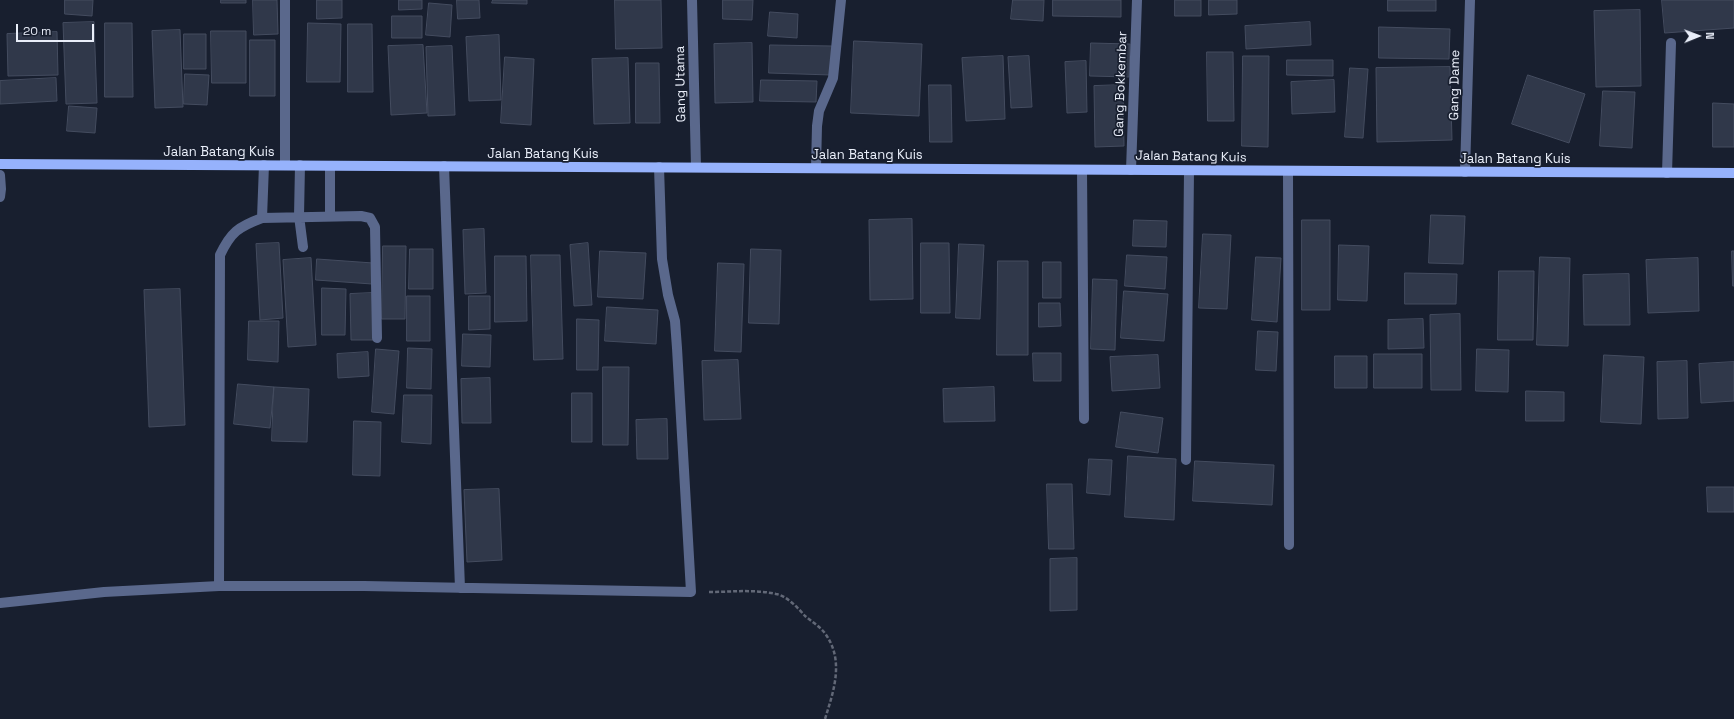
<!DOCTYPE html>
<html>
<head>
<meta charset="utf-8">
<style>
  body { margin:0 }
  #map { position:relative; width:1734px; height:719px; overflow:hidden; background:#181f2f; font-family:"Space Grotesk",sans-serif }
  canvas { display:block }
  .north { position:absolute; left:1678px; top:16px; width:40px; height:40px; -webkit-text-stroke:3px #181f2f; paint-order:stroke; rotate:89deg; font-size:11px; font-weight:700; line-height:16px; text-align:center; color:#e9eef9 }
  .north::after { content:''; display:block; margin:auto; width:14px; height:18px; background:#e9eef9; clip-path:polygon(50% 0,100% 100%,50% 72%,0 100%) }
  .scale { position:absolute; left:16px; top:24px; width:78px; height:18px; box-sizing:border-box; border:2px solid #e9eef9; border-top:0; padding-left:5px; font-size:12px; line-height:14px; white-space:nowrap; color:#e9eef9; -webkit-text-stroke:3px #181f2f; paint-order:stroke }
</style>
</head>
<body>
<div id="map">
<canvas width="1734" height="719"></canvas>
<div class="north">N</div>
<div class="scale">20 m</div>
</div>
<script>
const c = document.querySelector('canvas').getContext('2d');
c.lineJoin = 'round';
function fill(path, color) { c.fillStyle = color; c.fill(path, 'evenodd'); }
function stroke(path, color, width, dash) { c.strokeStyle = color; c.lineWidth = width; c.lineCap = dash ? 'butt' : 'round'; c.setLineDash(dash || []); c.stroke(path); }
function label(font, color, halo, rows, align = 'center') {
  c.font = font + ' "Space Grotesk",sans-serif'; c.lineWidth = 3.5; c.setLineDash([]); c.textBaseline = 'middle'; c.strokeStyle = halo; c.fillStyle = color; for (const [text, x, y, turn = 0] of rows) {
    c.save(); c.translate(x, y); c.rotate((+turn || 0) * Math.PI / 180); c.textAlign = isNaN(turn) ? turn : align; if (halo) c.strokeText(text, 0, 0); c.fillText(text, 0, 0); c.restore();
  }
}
const building = new Path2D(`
  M65,0H93L92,16L65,14Z
  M221,0H246V3H221Z
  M253,0H277L278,34L254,35Z
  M317,0H342V18L317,19Z
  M399,0H422V9L399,10Z
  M457,0H479L480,18L458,19Z
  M493,0H527V4L492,3Z
  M615,0H661L662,48L616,49Z
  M723,0H753L752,20L723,19Z
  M1013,0H1044L1043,21L1011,19Z
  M1053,0H1121V17L1053,16Z
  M1175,0H1201V16H1175Z
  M1209,0H1237V14L1209,15Z
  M1388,0H1436V11H1388Z
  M1662,0H1734V28L1665,33Z
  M429,3L452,5L450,37L426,35Z
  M1640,10L1641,86L1596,87L1594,11Z
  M770,12L798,14L797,38L768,36Z
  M392,16H422V38H392Z
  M94,22L97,103L66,104L63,23Z
  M1310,22L1311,45L1246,49L1245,26Z
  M105,23H132L133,97H105Z
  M308,23L341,24L340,82H307Z
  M348,24H372L373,92H348Z
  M1379,27L1450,29L1449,59L1379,58Z
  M180,30L183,107L155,108L152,31Z
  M211,31H246V83H212Z
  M57,32L58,75L8,76L7,34Z
  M184,34H206V69H184Z
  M499,35L501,100L469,101L466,37Z
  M250,40H275V96H250Z
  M854,41L922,44L919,116L851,113Z
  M752,43L753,102L715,103L714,44Z
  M1091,43L1130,44L1129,77L1090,76Z
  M423,45L427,113L391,115L388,46Z
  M770,45L832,46L831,75L769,73Z
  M452,46L455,115L428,116L426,47Z
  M1207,52H1233L1234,121H1208Z
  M1003,56L1005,119L966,121L962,58Z
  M1029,56L1032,107L1011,108L1008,57Z
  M1243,56H1269L1268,147L1242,146Z
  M505,57L534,59L531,125L501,123Z
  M628,58L630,123L594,124L592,59Z
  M1287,60H1333V76L1287,75Z
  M1086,61L1087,112L1067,113L1065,62Z
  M636,63H659L660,123H636Z
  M1450,67L1452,140L1377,142L1376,68Z
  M1350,68L1368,69L1363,138L1345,137Z
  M185,74L209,75L207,105L184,104Z
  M1528,75L1585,94L1569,143L1512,124Z
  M56,78L57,101L0,104V81Z
  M761,80L817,81L816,102L760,101Z
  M1334,80L1335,112L1292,114L1291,82Z
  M929,85H951L952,142H930Z
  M1123,85L1124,146L1095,147L1094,86Z
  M1603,91L1635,92L1632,148L1600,146Z
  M1713,103L1734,104V147H1713Z
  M69,106L97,108L95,133L67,131Z
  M1431,215L1465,216L1463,264L1429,263Z
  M912,219L913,299L870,300L869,220Z
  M1134,220L1167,221L1166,247L1133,246Z
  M1302,220H1330V310H1302Z
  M484,229L486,293L465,294L463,230Z
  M1203,234L1231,235L1227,309L1199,308Z
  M279,243L283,318L260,320L256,244Z
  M588,243L592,305L574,306L570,245Z
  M921,243H949L950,313H921Z
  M959,244L984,245L980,319L956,318Z
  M1339,245L1369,246L1367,301L1338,300Z
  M383,246H406L405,319H382Z
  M410,249H433V289H409Z
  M751,249L781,250L779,324L749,323Z
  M600,251L646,253L643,299L598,297Z
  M1732,251H1734V286H1733Z
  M531,255H560L563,359L534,360Z
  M1127,255L1167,257L1165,289L1125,286Z
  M495,256H526L527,321L495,322Z
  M1256,257L1281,258L1277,322L1252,320Z
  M1540,257L1570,258L1568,346L1537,345Z
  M311,258L316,345L288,347L283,260Z
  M1698,258L1699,311L1648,313L1646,260Z
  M317,259L373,263L372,284L316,280Z
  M998,261H1028V355H997Z
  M1043,262H1061V298H1043Z
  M718,263L744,264L741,352L715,351Z
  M1499,271H1534L1533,340H1498Z
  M1405,273L1457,274L1456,304H1405Z
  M1629,274L1630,325H1584L1583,275Z
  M1093,279L1117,280L1115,350L1091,349Z
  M322,288L346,289L345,335H322Z
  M180,289L185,425L149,427L144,290Z
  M1124,291L1168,294L1164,341L1121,338Z
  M372,293L374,340H351L350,294Z
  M407,296H430V341H407Z
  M469,296H490V329L469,330Z
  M1039,303H1060L1061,326L1039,327Z
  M607,307L658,310L656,344L605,341Z
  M1460,314L1461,390H1431L1430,315Z
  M577,319L599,320L598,370H577Z
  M1423,319L1424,348L1388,349V320Z
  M249,321H279L278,362L248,360Z
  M1258,331L1278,332L1276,371L1256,370Z
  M463,334L491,335L490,367L462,366Z
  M408,348L432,349L431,389L407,388Z
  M376,349L399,351L394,414L372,412Z
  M1477,349L1509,350L1508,392L1476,391Z
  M368,352L369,376L338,378L337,354Z
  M1033,353H1061V381H1034Z
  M1374,354H1422V388H1374Z
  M1158,355L1160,388L1112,391L1110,357Z
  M1604,355L1644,357L1641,424L1601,422Z
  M1335,356H1367V388H1335Z
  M738,360L741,419L704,420L702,361Z
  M1687,361L1688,418L1658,419L1657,362Z
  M1734,362V401L1701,403L1699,364Z
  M603,367H629L628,445H603Z
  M490,378L491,423H462L461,379Z
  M238,384L274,387L270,428L234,424Z
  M274,387L309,389L307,442L272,441Z
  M994,387L995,421L944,422L943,389Z
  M1526,391L1564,392V421H1526Z
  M572,393H592V442H572Z
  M404,395H432L431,444L402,442Z
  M1121,412L1163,418L1158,453L1116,447Z
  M667,419L668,459H637L636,420Z
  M354,421L381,422L380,476L353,475Z
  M1128,456L1176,459L1174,520L1125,517Z
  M1089,459L1112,460L1110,495L1087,493Z
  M1195,461L1274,465L1272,505L1193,501Z
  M1047,484H1072L1074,549H1049Z
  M1707,487H1734V512H1708Z
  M499,489L502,560L467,562L464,490Z
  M1077,558V610L1050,611V559Z`);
fill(building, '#30384a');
stroke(building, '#444c5f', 1);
stroke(new Path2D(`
  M709,592C732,592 754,589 776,594C787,596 798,608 805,616C811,621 819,626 824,632C845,659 834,690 825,719`), '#626877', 2.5, [4, 2]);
stroke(new Path2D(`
  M1667,173L1671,43
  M0,175L1,189L0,197`), '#5a688c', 10);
stroke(new Path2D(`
  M285,0V165
  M692,0L696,167
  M300,165L299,216L303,247
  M330,166V216
  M444,166L460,588
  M816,168L817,126L819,111L833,78L841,0
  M1082,170L1084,419
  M1131,170L1137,0
  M1288,171L1289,545
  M1465,172L1470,0
  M262,218L361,216L370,218L375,227L377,338
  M1186,460L1189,171
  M219,586L220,255C231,232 238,227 262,218L264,165
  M0,603L104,592L219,586H364L691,592L677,348L675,321L668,295L662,259L659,167`), '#5a688c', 10);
stroke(new Path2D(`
  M0,164L1734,173`), '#96b2fc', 10);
label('13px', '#e9eef9', '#181f2f', [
  ["Gang Utama",681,84,-91],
  ["Gang Bokkembar",1121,84,-88],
  ["Gang Dame",1455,85,-89],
  ["Jalan Batang Kuis",219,152],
  ["Jalan Batang Kuis",543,154],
  ["Jalan Batang Kuis",867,155],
  ["Jalan Batang Kuis",1191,157,1],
  ["Jalan Batang Kuis",1515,159]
]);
</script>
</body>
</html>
